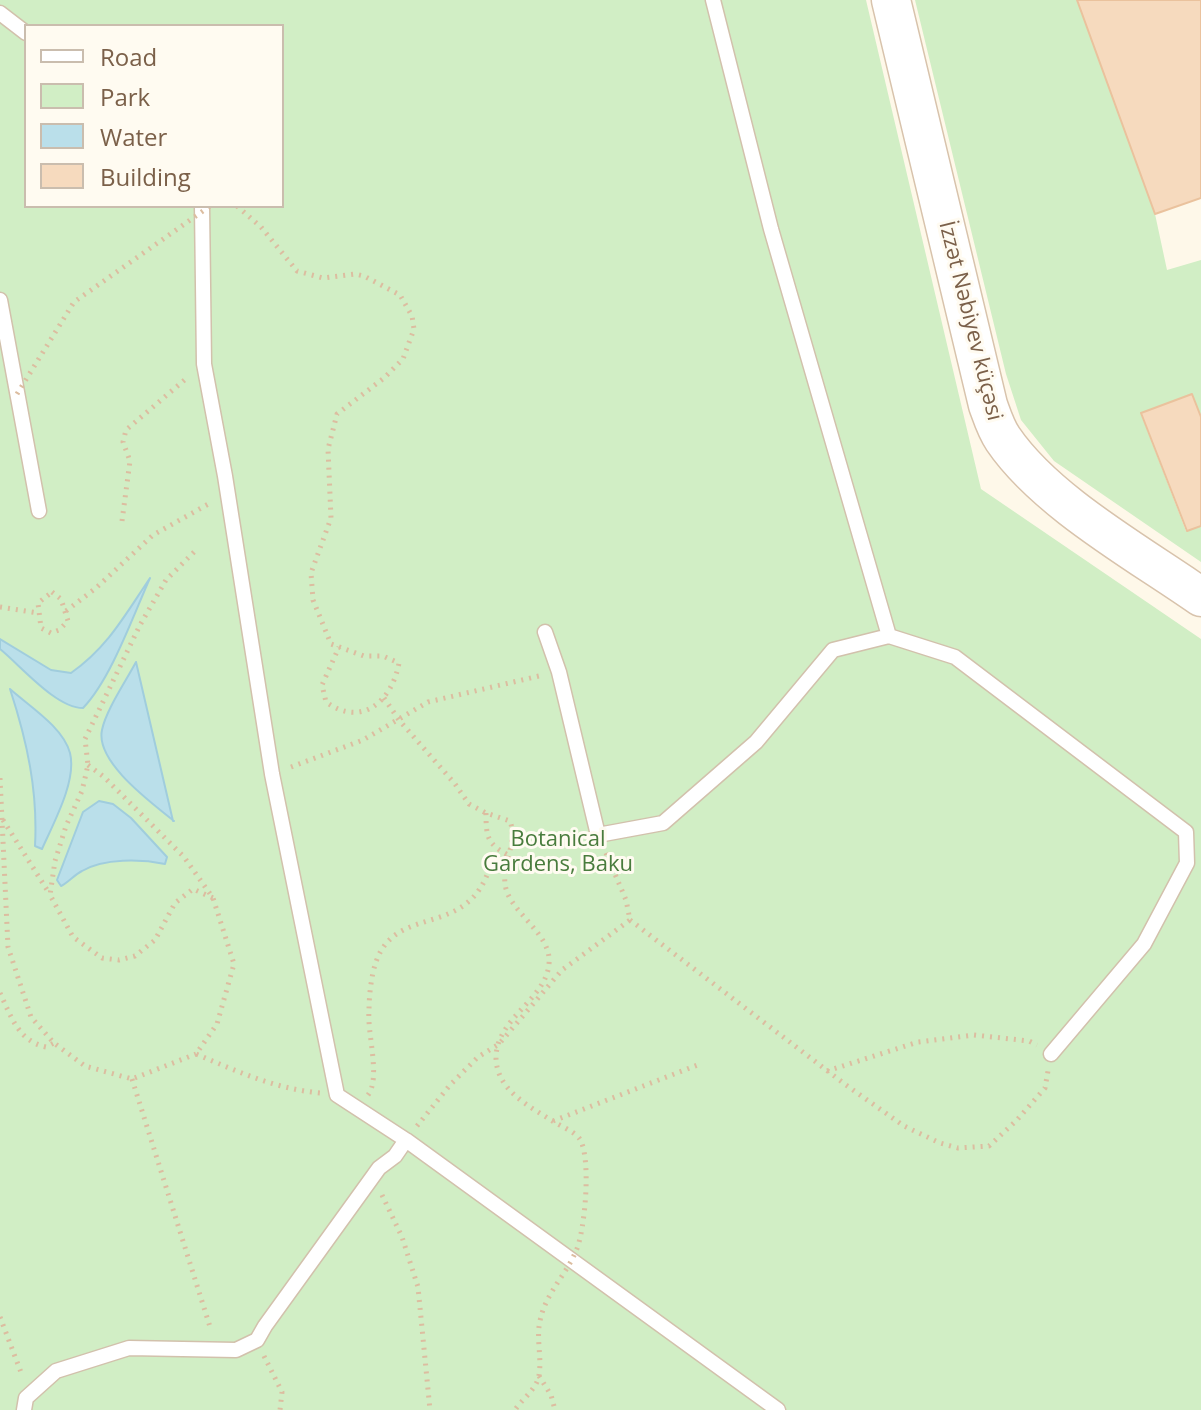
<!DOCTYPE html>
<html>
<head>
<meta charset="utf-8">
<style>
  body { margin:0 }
  #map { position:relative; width:1201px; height:1410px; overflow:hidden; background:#fef8e9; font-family:"Open Sans",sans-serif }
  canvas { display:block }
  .legend { position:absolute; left:24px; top:24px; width:260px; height:184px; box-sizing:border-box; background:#fffbf1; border:2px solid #cabdae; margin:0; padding:10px 14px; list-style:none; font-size:24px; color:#7b6049 }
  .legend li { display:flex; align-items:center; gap:16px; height:40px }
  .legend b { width:40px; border:2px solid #cabdae }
</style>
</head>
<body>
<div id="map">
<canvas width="1201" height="1410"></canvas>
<ul class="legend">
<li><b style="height:10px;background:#fff"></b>Road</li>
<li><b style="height:22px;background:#d1eec5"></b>Park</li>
<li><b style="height:22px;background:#badfea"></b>Water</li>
<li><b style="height:22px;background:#f6dabe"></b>Building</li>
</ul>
</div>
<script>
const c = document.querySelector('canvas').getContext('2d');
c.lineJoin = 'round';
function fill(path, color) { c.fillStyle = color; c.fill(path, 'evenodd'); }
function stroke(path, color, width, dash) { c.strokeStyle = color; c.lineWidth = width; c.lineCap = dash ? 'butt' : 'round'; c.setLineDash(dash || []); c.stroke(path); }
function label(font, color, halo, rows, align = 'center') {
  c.font = font + ' "Open Sans",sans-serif'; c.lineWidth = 6; c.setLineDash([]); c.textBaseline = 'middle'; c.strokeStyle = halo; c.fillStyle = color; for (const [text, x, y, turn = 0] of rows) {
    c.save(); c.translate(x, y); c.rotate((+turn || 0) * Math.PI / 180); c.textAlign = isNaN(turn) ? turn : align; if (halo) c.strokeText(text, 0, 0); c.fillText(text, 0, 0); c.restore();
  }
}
fill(new Path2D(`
  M0,0H866L981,489L1201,639V1410H0ZM26,26H282V206H26Z
  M915,0H1077L1155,214L1167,270L1201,260V417L1192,394L1141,414L1186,531L1201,526V562L1054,461L1021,420L1006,374Z`), '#d1eec5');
const water = new Path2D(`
  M150,578C133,616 111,679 83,708C56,708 21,666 0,649V639L51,670L71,673C108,647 125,615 150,578Z
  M136,662L173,821H174C152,803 95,762 102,730C106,710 126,681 136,662Z
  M10,689C29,706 63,727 70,753C77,781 53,824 42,849L35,846C38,791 27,741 10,689Z
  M99,801L113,804L131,818L167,857L165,864C141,859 104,858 82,871C74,875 69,882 61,886L57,880L83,812Z`);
fill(water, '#badfea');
stroke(water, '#a0cddd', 2);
const building = new Path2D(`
  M1077,0H1201V198L1155,214Z
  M1192,394L1201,417V526L1187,531L1141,413Z`);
fill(building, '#f6dabe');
stroke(building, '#eac29d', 2);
const service = new Path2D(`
  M713,0L771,229L889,636
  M0,13L26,33
  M202,206L204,364L225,476L272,774L337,1095L406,1140L778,1410
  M0,300L39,511
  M545,632L559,672L598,835L663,823L756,742L833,650L889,636L955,657L1186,832L1187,863L1144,944L1051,1054
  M24,1410L26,1398L56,1371L129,1348L236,1350L257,1340L265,1326L379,1168L395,1156L406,1140`);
const secondary = new Path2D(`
  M891,0L988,405C992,416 996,429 1003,439C1046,502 1138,553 1201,597`);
stroke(service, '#d2c1ac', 17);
stroke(secondary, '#d8c3ac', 41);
stroke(new Path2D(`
  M237,206L261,227L297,271L323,278L355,274L364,276L400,295L412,316L414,329L403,359L384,378L337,414L328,449L331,518L311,573L313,600L331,644L364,656H383L399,663C392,701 362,728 326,702L322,685L339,647
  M122,521L130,461L123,442L126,430L188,377
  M194,552L166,580L140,625L85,739L88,765L82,791L66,826L55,861L50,895L73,937L102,958L119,960L135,956L155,940L175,903L193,889L213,898
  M52,592L61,599L68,621L59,630L51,633L41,628L38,603Z
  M0,607L38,613
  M66,611L96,588L153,535L212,502
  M88,765L104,777L184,857L213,898L234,964L217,1024L196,1054C236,1071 276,1089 320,1093
  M291,767L363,740L428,702L539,676
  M0,778L8,947L31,1017L54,1043L85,1066L132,1079L196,1054
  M486,813C486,836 487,844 508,855
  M3,820L49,893
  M630,920L846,1085L904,1126L940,1143L958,1148L989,1146L1017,1120L1045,1088L1048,1071
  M0,993C11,1016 18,1041 46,1047L54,1043
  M827,1071L918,1042L974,1035L1029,1041L1037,1045
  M132,1079L211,1330
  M368,1095C381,1078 367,1033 369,1011C369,997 371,976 376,962C398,898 479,946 494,848
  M553,1121L700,1064
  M417,1126L450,1085L478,1057L499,1044L562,970L630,920L626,900L606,853
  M382,1195L402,1237L418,1287L430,1410
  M0,1317L22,1375
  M264,1356L282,1392L280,1410
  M539,1376L551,1395L555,1410`), '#dcbda0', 5, [2, 6]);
stroke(service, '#fff', 14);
stroke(secondary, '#fff', 38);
stroke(new Path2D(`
  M17,394L74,302L210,206
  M384,698L399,720L455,784L469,804L486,813L510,821C519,845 498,867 507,892C516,916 552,936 549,964C546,999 497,1018 496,1057C496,1090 529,1106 554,1122C561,1126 573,1131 579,1138C592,1155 585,1232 576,1251C566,1275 545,1294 540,1321C536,1338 542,1358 539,1375C537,1389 522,1399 515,1410`), '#dcbda0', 5, [2, 6]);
label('22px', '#7b6049', '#fffbf1', [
  ["İzzət Nəbiyev küçəsi",970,321,76]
]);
label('22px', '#497c3d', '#fffbf1', [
  ["Botanical",558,840],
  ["Gardens, Baku",558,865]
]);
</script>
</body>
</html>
